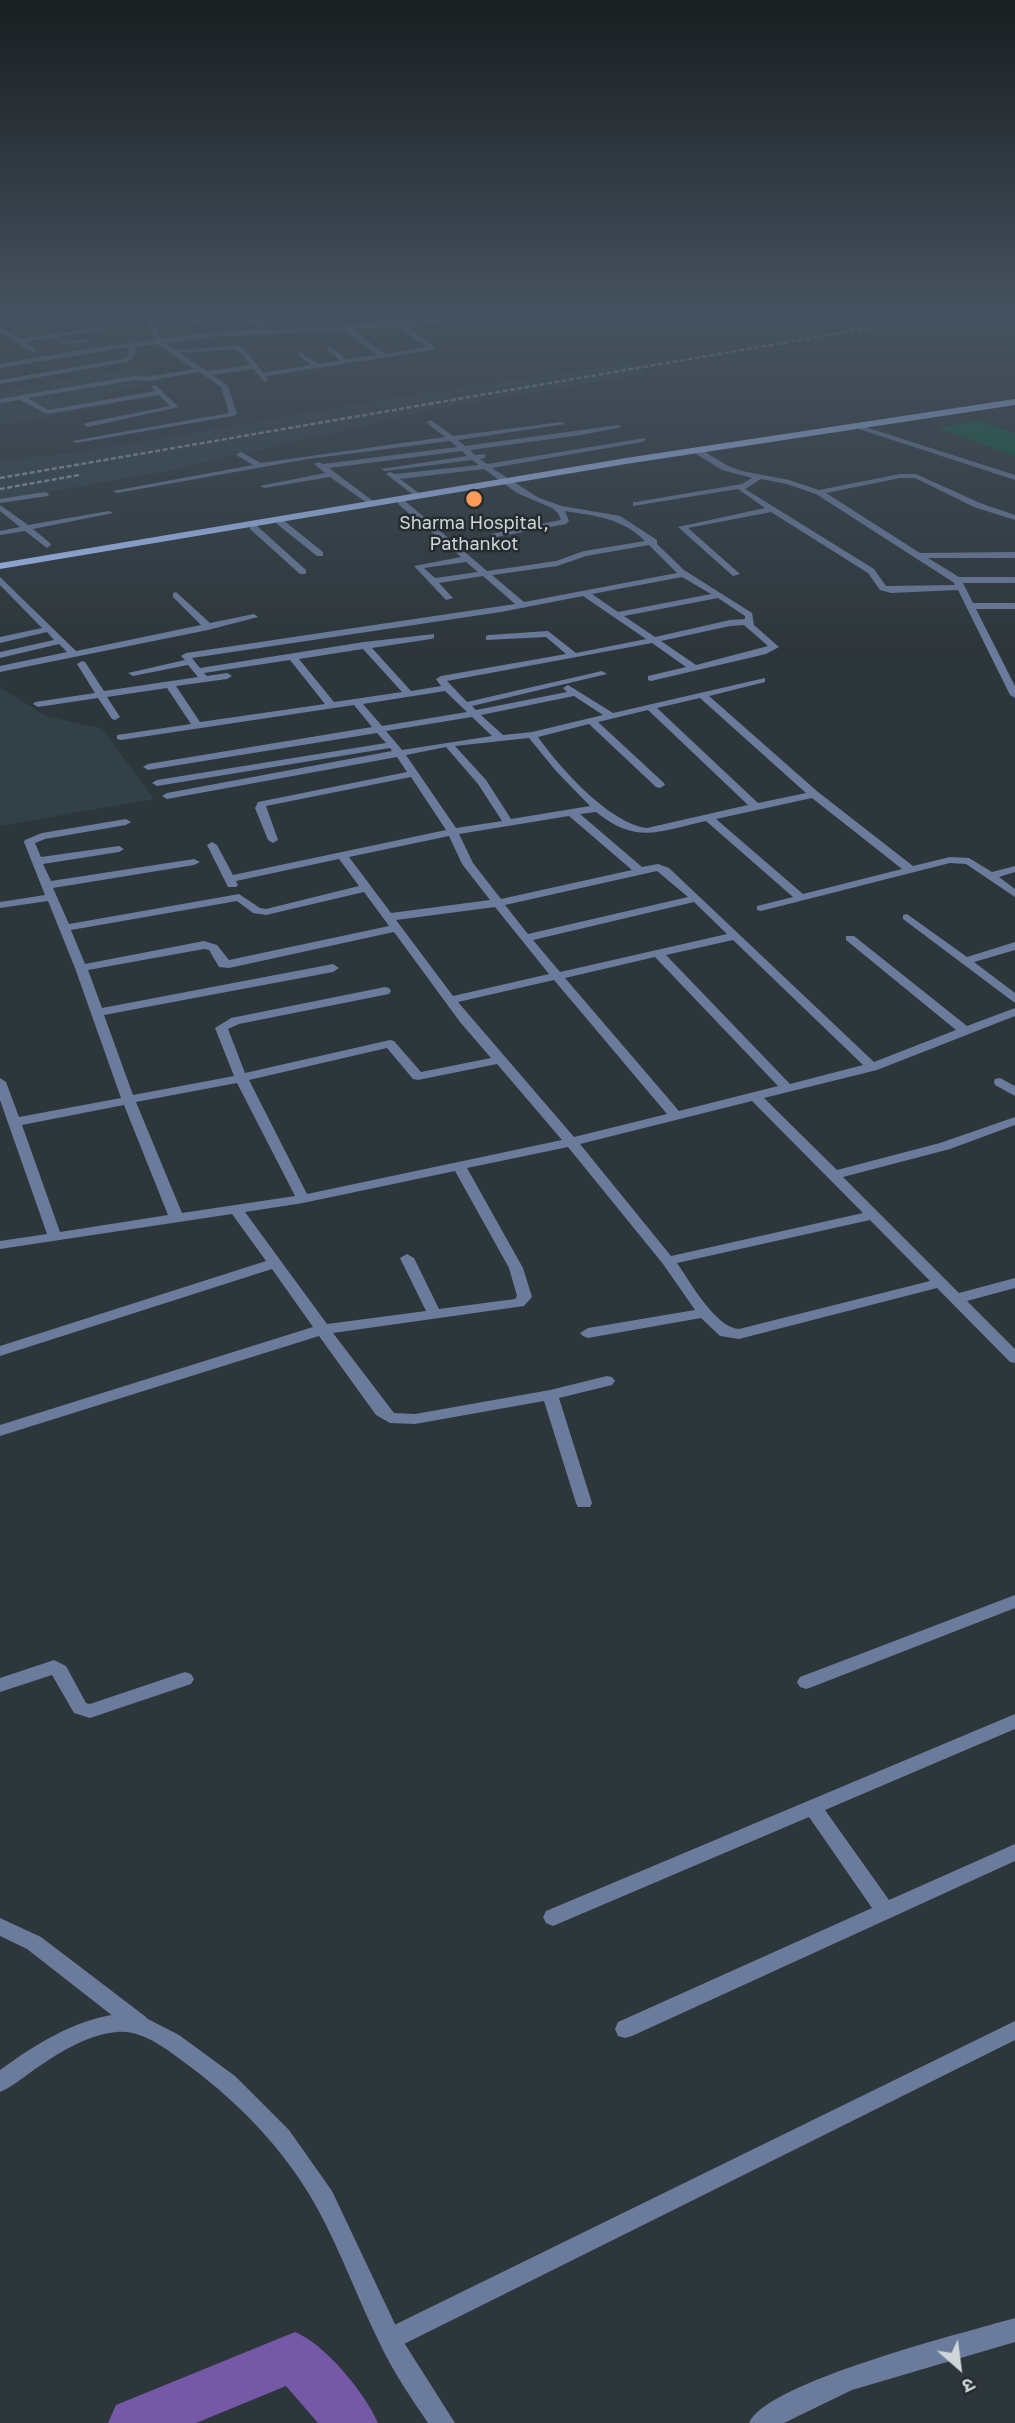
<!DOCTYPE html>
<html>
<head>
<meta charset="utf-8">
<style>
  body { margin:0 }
  #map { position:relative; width:1015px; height:2423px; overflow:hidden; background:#2d363a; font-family:"Golos Text","Noto Sans Devanagari",sans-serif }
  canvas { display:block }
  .north { position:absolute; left:924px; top:2332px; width:70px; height:70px; -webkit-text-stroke:5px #242c30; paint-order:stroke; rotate:152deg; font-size:19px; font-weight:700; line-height:28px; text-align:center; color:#d0d5d8 }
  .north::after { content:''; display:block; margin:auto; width:24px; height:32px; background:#d0d5d8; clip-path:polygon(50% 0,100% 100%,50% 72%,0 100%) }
</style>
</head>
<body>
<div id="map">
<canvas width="1015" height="2423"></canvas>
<div class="north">उ</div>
</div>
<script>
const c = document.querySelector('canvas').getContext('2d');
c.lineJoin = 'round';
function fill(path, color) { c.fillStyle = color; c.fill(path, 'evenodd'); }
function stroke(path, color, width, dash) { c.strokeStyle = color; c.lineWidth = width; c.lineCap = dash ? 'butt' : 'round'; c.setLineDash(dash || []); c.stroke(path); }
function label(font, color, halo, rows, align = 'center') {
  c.font = font + ' "Golos Text",sans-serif'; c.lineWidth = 5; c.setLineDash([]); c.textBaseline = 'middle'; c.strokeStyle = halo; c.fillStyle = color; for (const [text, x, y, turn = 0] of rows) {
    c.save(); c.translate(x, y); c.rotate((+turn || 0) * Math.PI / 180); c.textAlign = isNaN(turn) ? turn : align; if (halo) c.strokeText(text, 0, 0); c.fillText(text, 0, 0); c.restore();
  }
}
fill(new Path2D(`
  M630,363L649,373L437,409L162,472L0,500V461L83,452L386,399Z
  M143,367L165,381L101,395L109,405L0,426V391Z
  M0,687L46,716L103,729L154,799L0,826Z`), '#324148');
fill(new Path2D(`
  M979,420L1015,434V456L938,428Z`), '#0d5a3a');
fill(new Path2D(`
  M295,2332C325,2344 365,2393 378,2423H318L286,2386L196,2423H108L116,2405Z`), '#7559a7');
fill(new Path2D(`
  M30,317L27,319L0,322V318Z
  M141,317H148L155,326L218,317H239L157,329L161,339L209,333L262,330L242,317H250L270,330L482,317L407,327L435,347L433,350L266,376L268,380L265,382L253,369L212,375L228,386L237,414L233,416L76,443L72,441L229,413L221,387L199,372L147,381L134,380L28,398L48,410L155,391L151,387L155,385L179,407L88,427L84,425L85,423L170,406L159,395L47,414L20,400L0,403V399L134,376L147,377L194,369L157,344L136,347L133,358L127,362L0,384V380L123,359L127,357L129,347L0,368V364L79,350L155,340L150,328ZM399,327L427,347L385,354L352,329ZM344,330L377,355L347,359L329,346L327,349L340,361L318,364L300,352L298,355L311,365L263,373L244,348L239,346L175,350L165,343L209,337ZM236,349L251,365L207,371L180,353Z
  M117,324L119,327L25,342L36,350L34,353L0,332V327L20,339Z
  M89,339L91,342L62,344L59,342Z
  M431,420L453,436L561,422L565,424L458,440L465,446L618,425L622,427L581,435L470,450L475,455L485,454V458L480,459L487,464L645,438L646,440L642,442L492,468L539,498L562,506L620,516L657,540V544L684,570L752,613L754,625L779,647L766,654L651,681L648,680V676L686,667L652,643L447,681L467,702L602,671L607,674L472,706L476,710L567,692L563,688L568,685L613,713L765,678V682L709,696L818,792L913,866L950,857L969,858L992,872L1015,866V872L999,877L1015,889V897L966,864L950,863L761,911L757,910V906L793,897L706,821C660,831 637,845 596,812L580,814L642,867L658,864L669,868L874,1062L956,1030L846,940V936H854L967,1026L1015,1008V1016L877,1070L764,1098L837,1170L940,1143L1015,1117V1125L950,1149L843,1177L959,1293L1015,1278V1288L967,1301L1015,1349V1363L1010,1362L937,1288L739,1339L720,1336L701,1318L588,1338L583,1336L580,1333L588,1328L695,1310L663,1264L568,1147L467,1168L523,1268L532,1297L524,1306L333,1333L394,1413L415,1414L550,1390L607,1376L612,1377L615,1381L612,1385L559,1398L592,1503L590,1507H578L576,1503L544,1401L415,1424L390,1423L376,1415L319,1336L0,1436V1425L313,1327L272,1269L0,1356V1346L266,1261L232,1214L0,1249V1241L47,1234L0,1100V1078L6,1082L19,1117L121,1098L75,968L48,901L0,908V902L45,895L24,842L25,840L42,833L126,819L131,822L126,825L45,839L35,843L41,857L119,846L124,849L119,852L43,864L51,881L194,859L200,862L194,865L53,888L69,924L239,894L260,908L266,909L359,886L339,859L236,881L238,885L236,887H228L207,845L212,842L217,845L233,875L446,830L411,777L266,806L278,840L273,843L268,840L255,808L258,802L407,772L397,757L167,799L162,796L167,793L392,751L390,748L157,786L152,783L157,780L386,743L377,733L148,770L143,767L148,764L372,727L354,705L121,740L117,739V735L191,724L167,688L107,697L120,717L115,720L112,719L98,698L38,707L33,704L35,702L95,693L77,664L82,661L85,662L104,691L198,677L188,665L133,676L128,673L185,660L181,656L186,653L515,604L483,576L439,583L453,598L446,600L414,566L461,557L398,504V500H404L487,571L556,561L584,551L645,541C621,518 597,516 565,511L569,521L566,524L491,538V534L561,520L558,513L552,508L517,493L484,469L400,479L419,493V497H416L386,474L390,472L395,474L479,465L472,460L385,471L381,469L467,456L462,451L329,468L373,501V505H370L330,477L264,488L260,486L325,473L314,464L318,462L323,464L457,447L450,441L308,459L117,493L113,491L253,465L238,456L237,454L241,452L261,463L445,437L428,424L427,422ZM649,545L677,573L524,602L492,575L557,566L586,556ZM466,562L478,572L435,578L424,568ZM682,577L711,594L618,612L592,594ZM583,596L646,639L576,653L548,631L489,635L486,636V640L546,637L566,654L441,676L436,679L441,686L411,691L372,648L431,639L434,638V634L364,642L200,668L192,658L501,612ZM718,598L745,616V619L730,620L655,637L624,616ZM744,625L768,646L696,665L661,641L730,626ZM363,649L402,692L334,702L299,659ZM290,660L325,704L200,722L176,686L227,679L232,676L227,673L207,676L204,673ZM445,691L467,712L382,726L363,704ZM574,696L603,715L532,732L503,735L481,715ZM700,698L806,793L758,803L657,708ZM648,710L748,805L647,828C610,824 559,767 538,737L589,724L656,787L660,788L665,785L664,783L598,722ZM472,717L492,736L402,750L386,731ZM529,738L556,771L590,806L511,819L486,780L455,746ZM446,747L478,784L502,821L456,828L406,755ZM812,798L902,869L803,894L716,819ZM569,816L632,870L501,899L473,863L459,834ZM449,836L462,864L490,900L391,913L349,857ZM657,871L688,897L528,934L505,905ZM364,892L389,926L229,960L217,945L204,941L85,964L71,930L237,901L253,913L266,915ZM694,902L727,934L560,972L533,940ZM495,907L549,974L453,996L396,920ZM394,932L460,1022L491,1058L421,1072L394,1041L390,1040L245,1073L228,1029L239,1024L389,994L391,991L389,988L385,987L231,1018L215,1028L234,1076L133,1095L104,1015L333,972L339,968L333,964L102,1008L88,970L204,949L209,950L219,967L229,968ZM733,940L863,1065L790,1084L666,955ZM655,957L778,1086L679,1111L565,978ZM554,980L667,1114L574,1137L458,1002ZM387,1048L413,1079L418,1080L497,1064L562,1140L307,1194L249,1080ZM237,1083L295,1196L182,1213L136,1102ZM752,1101L863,1213L671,1256L580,1144ZM124,1105L168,1215L60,1232L22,1125ZM455,1171L509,1268L517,1296L515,1299L439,1309L414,1258L407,1254L400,1258L426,1311L327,1324L245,1212L303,1203ZM870,1220L930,1281L739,1329C715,1327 691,1283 677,1263Z
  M859,425L1015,475V480L859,429Z
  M696,450H702L728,466L742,471L789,480L819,490L900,474H916L980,503L1015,515V520L974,507L915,478H900L826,493L920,553L1015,552V558H928L959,577H1015V583H963L973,603H1015V609H976L1015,686V698L1010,695L958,590L891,593L880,590L868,573L771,512L688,528L740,574L733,576L678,527L765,508L738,489L633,506V502H636L742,484L752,478L722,470L696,454ZM761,479L787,484L816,494L953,582L955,585L886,586L874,569L745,489Z
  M45,492L49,494L48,496L0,503V499Z
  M0,505L28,525L109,511L113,513L33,529L50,543L51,545L47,548L25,531L0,535V531L20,527L0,511Z
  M277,520H283L323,552V556H317L277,524Z
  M250,525H256L306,570V574H300L250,529Z
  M0,577L76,651L201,625L173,597V593L176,592L210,623L254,614L258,617L208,630L0,672V666L67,652L59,644L0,658V652L54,640L47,632L0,643V637L42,628L0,585Z
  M907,914L967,957L1015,942V950L974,962L1015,993V1003L903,919V915Z
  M1000,1078L1015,1086V1096L995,1085L994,1082L995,1079Z
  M1015,1595V1608L812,1687L806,1689L800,1687L797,1682L800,1677Z
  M54,1660L66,1666L86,1703L90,1704L185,1672L191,1674L194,1679L191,1684L90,1718L74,1713L52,1675L0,1692V1678Z
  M1015,1714V1729L825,1810L889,1900L1015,1844V1861L632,2036L625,2038L618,2036L615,2029L618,2022L872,1908L809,1817L560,1923L553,1926L546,1923L543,1917L546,1911Z
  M0,1918L41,1937L146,2017L149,2024L146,2031L139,2033L132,2031L27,1949L0,1936Z
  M1015,2021V2040L398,2347L390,2351L382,2347L378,2339L382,2331Z`), '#6a7b9c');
fill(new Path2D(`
  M117,2014L146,2018L179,2035L235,2076L289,2130L332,2191L403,2341L455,2423H428C411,2398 394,2373 381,2346C358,2300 341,2251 316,2206C285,2150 239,2103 188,2065C167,2050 144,2030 117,2032C85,2035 57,2054 31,2072C21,2079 12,2087 0,2092V2070C36,2044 72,2021 117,2014Z
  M1015,2318V2342L852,2390L784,2423H749C766,2382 967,2332 1015,2318Z`), '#6a7b9c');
fill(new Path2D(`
  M1015,399V405L626,464L0,569V563L626,458Z`), '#a6c1f8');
stroke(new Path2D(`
  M0,478L933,317
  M0,489L79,475`), '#99a0a3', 2.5, [5, 2.5]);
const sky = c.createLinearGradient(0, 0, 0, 657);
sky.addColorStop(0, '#191e20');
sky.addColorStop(0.48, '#465260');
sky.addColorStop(1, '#46526000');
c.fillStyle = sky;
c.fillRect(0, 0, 1015, 657);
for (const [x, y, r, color] of [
  [474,499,9,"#fd9c56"]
]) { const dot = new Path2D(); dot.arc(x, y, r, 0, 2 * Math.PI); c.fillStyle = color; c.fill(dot); stroke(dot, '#242c30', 2.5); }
label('18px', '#d0d5d8', '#242c30', [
  ["Sharma Hospital,",474,523],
  ["Pathankot",474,544]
]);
</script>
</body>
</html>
